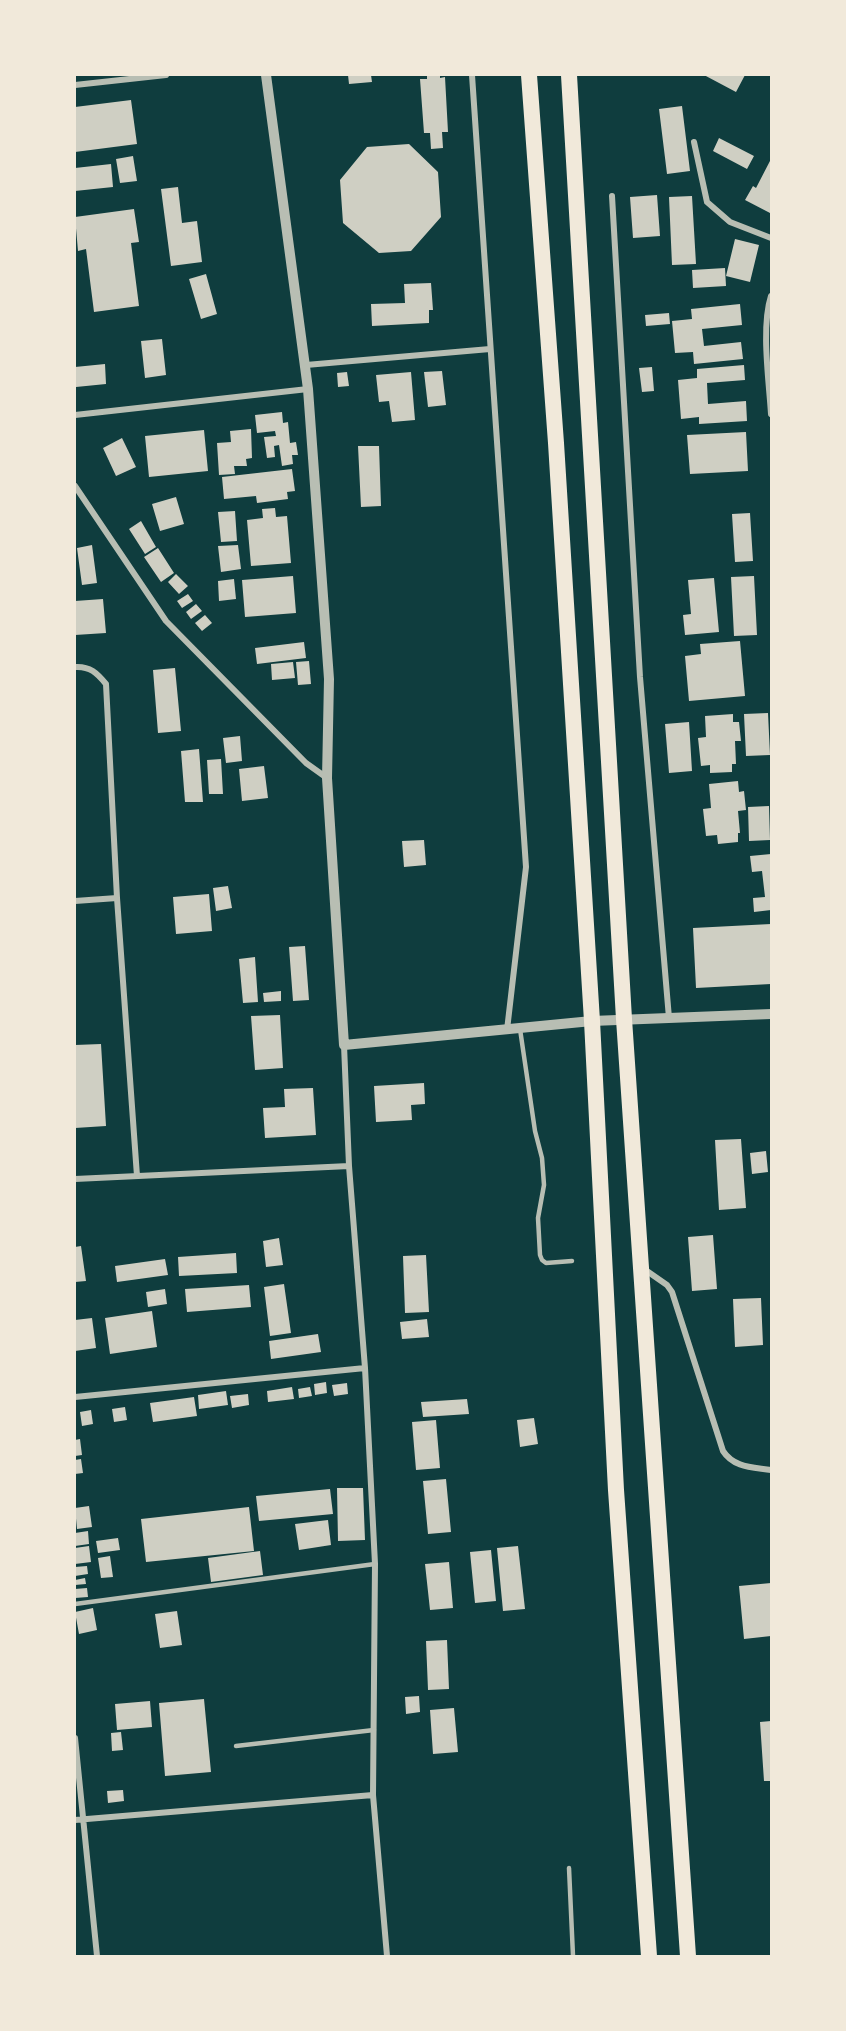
<!DOCTYPE html>
<html>
<head>
<meta charset="utf-8">
<style>
  body { margin:0 }
  #map { position:relative; width:846px; height:2031px; overflow:hidden; background:#0f3d3e; font-family:"Golos Text",sans-serif }
  canvas { display:block }
  .frame { position:absolute; inset:0; border:76px solid #f1e9da; pointer-events:none }
</style>
</head>
<body>
<div id="map">
<canvas width="846" height="2031"></canvas>
<div class="frame"></div>
</div>
<script>
const c = document.querySelector('canvas').getContext('2d');
c.lineJoin = 'round';
function fill(path, color) { c.fillStyle = color; c.fill(path, 'evenodd'); }
function stroke(path, color, width, dash) { c.strokeStyle = color; c.lineWidth = width; c.lineCap = dash ? 'butt' : 'round'; c.setLineDash(dash || []); c.stroke(path); }
fill(new Path2D(`
  M348,75H371L372,82L349,84Z
  M427,75H440V78L445,77L448,132H442L443,148L431,149L430,133H424L420,79H427Z
  M704,75H745L736,92Z
  M131,100L137,144L75,152V107Z
  M682,106L690,171L667,174L659,109Z
  M719,138L754,156L747,169L713,151Z
  M409,144L438,172L441,217L411,251L379,253L343,223L340,180L367,147Z
  M133,156L137,181L120,183L116,159Z
  M771,159V212L770,213L745,200L753,186L756,188Z
  M111,164L113,187L75,191V168Z
  M178,187L182,223L197,221L202,262L171,266L161,189Z
  M657,195L660,236L633,238L630,197Z
  M692,196L696,264L672,265L669,197Z
  M134,209L139,242L131,243L139,306L94,312L86,249L78,251L75,217Z
  M735,239L759,245L750,282L726,276Z
  M725,268L726,286L693,288L692,270Z
  M206,274L217,314L201,319L189,279Z
  M431,283L433,310H429V323L372,326L371,304L405,303L404,284Z
  M740,304L742,325L702,329L704,346L741,342L743,359L694,364L693,352L675,353L672,321L692,319L691,309Z
  M669,313L670,324L646,326L645,315Z
  M162,339L166,375L145,378L141,341Z
  M105,364L106,384L76,387L75,367Z
  M744,365L745,380L707,383L708,404L746,401L747,421L699,424V417L681,419L678,380L697,378V369Z
  M652,367L654,391L642,392L639,368Z
  M442,371L446,405L428,407L424,372Z
  M347,372L349,386L338,387L337,373Z
  M411,372L415,420L392,422L389,401L379,402L376,375Z
  M282,412L283,423L288,422L290,443L296,442L298,455H292L293,464L282,466L279,445L274,446L275,457L267,458L264,437L276,436L275,431L257,433L255,415Z
  M251,429L252,458L246,459L247,466H234L235,474L219,475L217,443L231,442L230,431Z
  M204,430L208,471L149,477L145,436Z
  M746,432L748,471L690,474L687,435Z
  M122,438L136,467L116,476L103,448Z
  M358,446H379L381,506L361,507Z
  M292,469L295,491L287,492L288,499L257,503L256,496L224,499L222,477Z
  M176,497L184,524L160,531L152,504Z
  M275,508L276,517L287,516L291,563L251,566L247,520L263,518L262,509Z
  M235,511L237,541L221,542L218,512Z
  M750,513L753,561L735,562L732,514Z
  M141,521L156,547L145,554L129,529Z
  M92,545L97,583L82,585L77,548Z
  M238,545L241,569L221,572L218,546Z
  M158,548L174,573L161,582L144,557Z
  M176,574L188,586L179,594L168,582Z
  M293,576L296,613L245,617L242,580Z
  M754,576L757,635L734,636L731,577Z
  M714,578L719,632L685,635L683,615L691,614L688,580Z
  M234,579L236,599L219,601L218,581Z
  M188,594L193,601L182,608L177,601Z
  M103,599L106,633L75,635V601Z
  M196,604L202,611L191,619L186,612Z
  M205,615L212,623L202,631L195,623Z
  M740,641L745,696L689,701L685,656L701,654L700,644Z
  M304,642L306,658L257,664L255,648Z
  M309,661L311,684L298,685L296,662Z
  M293,662L295,678L272,680L271,664Z
  M175,668L181,731L158,733L153,670Z
  M768,713L770,755L746,756L744,714Z
  M733,714V722H739L741,741H735L736,764H732V772L710,773V765L701,766L698,738L706,737L705,716Z
  M689,722L692,771L669,773L665,724Z
  M240,736L242,761L226,763L223,738Z
  M199,749L203,802H185L181,751Z
  M221,759L223,794H209L207,760Z
  M264,766L268,798L242,801L239,769Z
  M738,781L739,792L744,791L746,810L738,811L740,833H738V842L718,844L717,835L706,836L703,809L711,808L709,784Z
  M769,806L770,840L749,841L748,807Z
  M424,840L426,865L404,867L402,841Z
  M771,854V910L754,912L753,898L765,897L762,871L752,872L750,856Z
  M228,886L232,908L216,911L213,888Z
  M209,894L212,931L176,934L173,897Z
  M771,924V984L696,988L693,928Z
  M305,946L309,1000L293,1001L289,947Z
  M255,957L258,1002L243,1003L239,959Z
  M281,991V1001L264,1002L263,993Z
  M280,1015L283,1068L255,1070L251,1016Z
  M101,1044L106,1126L75,1128V1045Z
  M424,1083L425,1104L411,1105L412,1120L376,1122L374,1086Z
  M313,1088L316,1135L265,1138L263,1108L285,1107L284,1089Z
  M741,1139L746,1208L719,1210L715,1140Z
  M766,1151L768,1172L752,1174L750,1153Z
  M713,1235L717,1289L692,1291L688,1237Z
  M279,1238L283,1265L266,1267L263,1241Z
  M81,1246L86,1281L75,1282V1247Z
  M236,1253L237,1273L179,1276L178,1257Z
  M426,1255L429,1312L405,1313L403,1256Z
  M165,1259L168,1275L117,1282L115,1266Z
  M284,1284L291,1333L270,1336L264,1287Z
  M249,1285L251,1307L187,1312L185,1289Z
  M165,1289L167,1304L148,1307L146,1292Z
  M761,1298L763,1345L735,1347L733,1299Z
  M152,1311L157,1347L110,1354L105,1318Z
  M92,1318L96,1348L75,1351V1320Z
  M427,1319L429,1337L402,1339L400,1322Z
  M318,1334L321,1352L271,1359L269,1341Z
  M326,1382L327,1393L315,1395L314,1384Z
  M347,1383L348,1394L334,1396L332,1385Z
  M292,1387L294,1399L268,1402L267,1391Z
  M310,1387L312,1396L299,1398L298,1389Z
  M226,1391L228,1405L199,1409L198,1395Z
  M248,1394L249,1405L232,1408L230,1396Z
  M194,1397L197,1416L153,1422L150,1403Z
  M467,1399L469,1414L423,1417L421,1402Z
  M125,1407L127,1420L114,1422L112,1409Z
  M91,1410L93,1424L82,1426L80,1412Z
  M534,1418L538,1444L520,1447L517,1420Z
  M436,1420L440,1468L416,1470L412,1422Z
  M80,1439L82,1455L75,1456V1440Z
  M81,1459L83,1473L75,1474V1460Z
  M446,1479L451,1532L428,1534L423,1481Z
  M337,1488H363L365,1540L338,1541Z
  M330,1489L333,1514L259,1521L256,1496Z
  M89,1506L92,1527L77,1529L75,1508Z
  M249,1507L254,1551L146,1562L141,1519Z
  M328,1520L331,1545L299,1550L295,1524Z
  M88,1531L89,1544L75,1546V1533Z
  M118,1538L120,1550L98,1553L96,1541Z
  M89,1546L91,1562L75,1564V1548Z
  M518,1546L525,1609L503,1611L497,1548Z
  M491,1550L496,1601L475,1603L470,1552Z
  M260,1551L263,1575L211,1582L208,1558Z
  M110,1556L113,1577L101,1578L98,1558Z
  M449,1562L453,1608L430,1610L425,1564Z
  M87,1566L88,1574L75,1576V1567Z
  M85,1578L86,1584L75,1585V1580Z
  M771,1583V1636L744,1639L739,1586Z
  M87,1588L88,1597L75,1598V1589Z
  M93,1608L97,1630L79,1634L75,1612Z
  M177,1611L182,1645L160,1648L155,1614Z
  M447,1640L449,1689L428,1690L426,1641Z
  M419,1696L420,1712L406,1714L405,1697Z
  M204,1699L211,1772L165,1776L159,1703Z
  M150,1701L152,1727L117,1730L115,1704Z
  M454,1708L458,1752L433,1754L430,1710Z
  M771,1721V1781H764L760,1722Z
  M121,1732L123,1750L112,1751L111,1733Z
  M123,1790L124,1801L108,1803L107,1791Z`), '#cfcfc3');
stroke(new Path2D(`
  M520,1029L535,1131L542,1158L544,1185L538,1218L540,1255L542,1260L546,1263L572,1261
  M75,1604L375,1564
  M236,1746L374,1730
  M569,1868L573,1956`), '#b8beb3', 4.5);
stroke(new Path2D(`
  M472,75L526,867L507,1030
  M75,85L166,75
  M694,142L707,202L730,222L771,238
  M612,196L640,677L669,1018
  M771,296C761,327 769,381 771,414
  M306,365L490,349
  M75,415L308,389
  M75,486L166,621L306,763L327,778
  M75,667C90,666 97,673 106,684L117,898L137,1176
  M75,901L117,898
  M344,1045L349,1166L365,1368L375,1564L373,1795L387,1956
  M75,1179L349,1166
  M644,1269L667,1285L672,1292L723,1451C734,1468 753,1467 771,1470
  M75,1397L365,1368
  M75,1738L97,1956
  M75,1820L373,1795`), '#b8beb3', 6);
stroke(new Path2D(`
  M266,75L308,389L329,679L327,778L344,1045L592,1021L771,1014`), '#b8beb3', 10);
stroke(new Path2D(`
  M529,75L556,443L592,1021L616,1490L649,1956
  M569,75L624,1019L688,1956`), '#f1e9da', 16);
</script>
</body>
</html>
